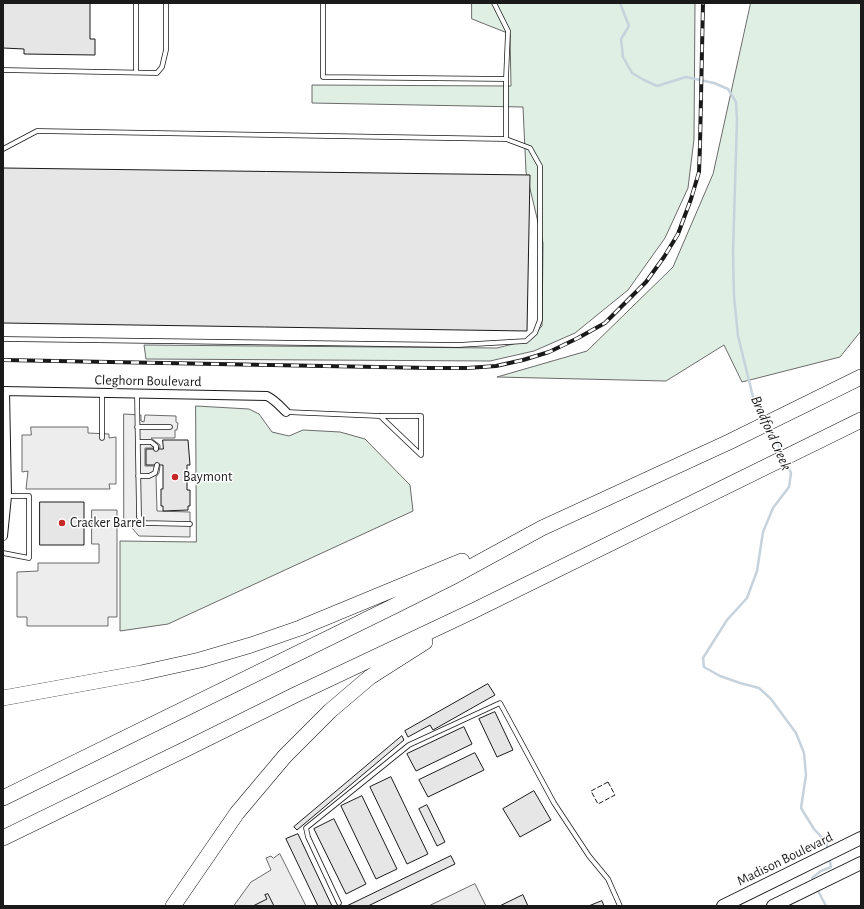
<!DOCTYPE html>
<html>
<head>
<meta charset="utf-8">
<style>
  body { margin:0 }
  #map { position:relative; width:864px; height:909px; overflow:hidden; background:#fff; font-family:"Alegreya Sans",sans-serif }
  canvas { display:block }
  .frame { position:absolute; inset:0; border:4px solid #1a1a1a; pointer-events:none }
</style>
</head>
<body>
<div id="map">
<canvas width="864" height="909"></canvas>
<div class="frame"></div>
</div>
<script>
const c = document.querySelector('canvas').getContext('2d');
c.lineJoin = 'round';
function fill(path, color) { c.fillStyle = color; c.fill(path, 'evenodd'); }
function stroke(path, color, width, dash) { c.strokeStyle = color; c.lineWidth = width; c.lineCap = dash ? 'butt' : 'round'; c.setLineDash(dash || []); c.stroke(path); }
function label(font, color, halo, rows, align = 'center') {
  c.font = font + ' "Alegreya Sans",sans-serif'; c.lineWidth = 3; c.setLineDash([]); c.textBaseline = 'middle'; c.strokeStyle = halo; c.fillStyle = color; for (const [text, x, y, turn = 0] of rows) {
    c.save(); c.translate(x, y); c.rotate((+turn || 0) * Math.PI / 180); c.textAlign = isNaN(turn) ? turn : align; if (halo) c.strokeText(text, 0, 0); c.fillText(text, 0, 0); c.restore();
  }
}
const green = new Path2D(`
  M472,3H695L694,139L688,188L665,238L628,290L575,333L534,351L490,361L146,359L144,345L497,348L529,340L542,326L543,243L526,172L523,107L312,103V85L511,86L510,34L472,19Z
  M751,3H861V331L840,357L742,382L724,345L666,381L497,377L587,351L673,267L713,174Z
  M196,406L249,409L259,414L272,432L289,436L303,430L340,432L365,439L410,485L413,511L168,624L120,631V541L196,542Z`);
fill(green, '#e0efe3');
stroke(green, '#6a6a6a', 1);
const parking = new Path2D(`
  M124,414L141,415V421L144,422L145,415L176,416V422L178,423L177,430H175V438H151L160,445V448H145V466H160L159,473L156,477L157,511L190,512V537L139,536L124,519Z
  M31,427H88V433L109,434V438L116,437V484H109L110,489H26L28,471L22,472V435H31Z
  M92,510H117V617H108V626H27V617H17V572L38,571V563H99V544H92Z
  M280,854L306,906H234L235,904L251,882L271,870L266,858L271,856L273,858Z
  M475,884L486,906H429Z`);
fill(parking, '#ededed');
stroke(parking, '#6a6a6a', 1);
stroke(new Path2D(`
  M620,3L629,26L621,39L623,57L632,73L644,80L657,86L686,77L714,83L728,89L736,102L737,119L733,253L734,296L738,336L754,401L765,420
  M770,427L776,439L782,453
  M786,462L791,473L789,487L773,508L763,532L757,571L747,598L727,620L703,658L704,667L720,676L740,683L759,688L771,699L796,733L804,753L806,775L801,808L814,829L826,842L828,850
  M814,882L812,878L821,871L831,867L829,857
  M817,889L826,906`), '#c6d2dc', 2.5);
const building = new Path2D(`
  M3,3H90V39H95V55L24,54V49L3,48Z
  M3,168L530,175L527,331L3,323Z
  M163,440H188L190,465H187V490H190V506H188V510L163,511V506H161V489H163V465H146V449H163Z
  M40,502H84V545H40Z
  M488,684L495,695L433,730L430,725L408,737L405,731Z
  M495,712L513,750L497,757L479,719Z
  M464,727L472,744L416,771L407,754Z
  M402,736L404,740L297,830L294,827Z
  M475,753L484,770L428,797L419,780Z
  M391,777L428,854L407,864L370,787Z
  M534,791L551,820L520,837L503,809Z
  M362,796L397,869L376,879L341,806Z
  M427,805L445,842L437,846L419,809Z
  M334,819L366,884L346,894L314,829Z
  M298,834L332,906H318L286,839Z
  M451,856L455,864L368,906H347Z
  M268,894L274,906H253L267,899L265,895Z
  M523,895L528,906H500Z
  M602,901L604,906H589Z`);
fill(building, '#e6e6e6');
stroke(building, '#1a1a1a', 1);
const lane = new Path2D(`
  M323,3V77L506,79
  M3,70L157,73L162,67L166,50V3
  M136,72V3
  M3,149L37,131L506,139V79L508,31L494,3
  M3,339L458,345L526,341L535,333L540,320V166L530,148L506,139
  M102,394V438
  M137,394L139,517L145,523L190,524
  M286,412L380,416H421V455L380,416
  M137,427H170
  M138,442H151L156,446V449
  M138,476H149L155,473L157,465
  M3,553L29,558V496H7
  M339,903L308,837L306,828L409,745L500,703L554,803L589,856L608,879L620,906`);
const street = new Path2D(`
  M3,391L267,396C275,400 280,406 286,412
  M3,536L7,496L5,391`);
const secondary = new Path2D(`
  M723,906L861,838
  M773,906L861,863`);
const highway = new Path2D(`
  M3,698L141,673L200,660L251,645L300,628L462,561
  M3,798L394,606L454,576L542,528L729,442L861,377
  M3,838L188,748L295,695L473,611L861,420
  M173,906L237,813L285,756L330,711L370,677L425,642`);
stroke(lane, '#1a1a1a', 5.5);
stroke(street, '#1a1a1a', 10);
stroke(secondary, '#1a1a1a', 14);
stroke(highway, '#1a1a1a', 16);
stroke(lane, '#fff', 4);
stroke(street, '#fff', 8);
stroke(secondary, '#fff', 12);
stroke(highway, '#fff', 15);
const rail = new Path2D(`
  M3,360L431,368H467L496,366L523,360L549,352L578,338L605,323L646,282L664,257L678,234L691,199L699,172L700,145L703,3`);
stroke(rail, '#1a1a1a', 4);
stroke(rail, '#fff', 2.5, [8]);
stroke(new Path2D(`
  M608,782L615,795L598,804L591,791Z`), '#1a1a1a', 1, [5, 2]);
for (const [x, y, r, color] of [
  [175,477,4,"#c62828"],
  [62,523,4,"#c62828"]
]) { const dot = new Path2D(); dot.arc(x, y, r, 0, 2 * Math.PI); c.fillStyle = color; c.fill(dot); stroke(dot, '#fff', 1.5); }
label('14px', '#1a1a1a', '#fff', [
  ["Cleghorn Boulevard",148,381,1],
  ["Madison Boulevard",785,859,-26]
]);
label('14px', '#1a1a1a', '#fff', [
  ["Baymont",183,477],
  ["Cracker Barrel",70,523]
], 'left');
label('italic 15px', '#1a1a1a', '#fff', [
  ["Bradford Creek",771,433,66]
]);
</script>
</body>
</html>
